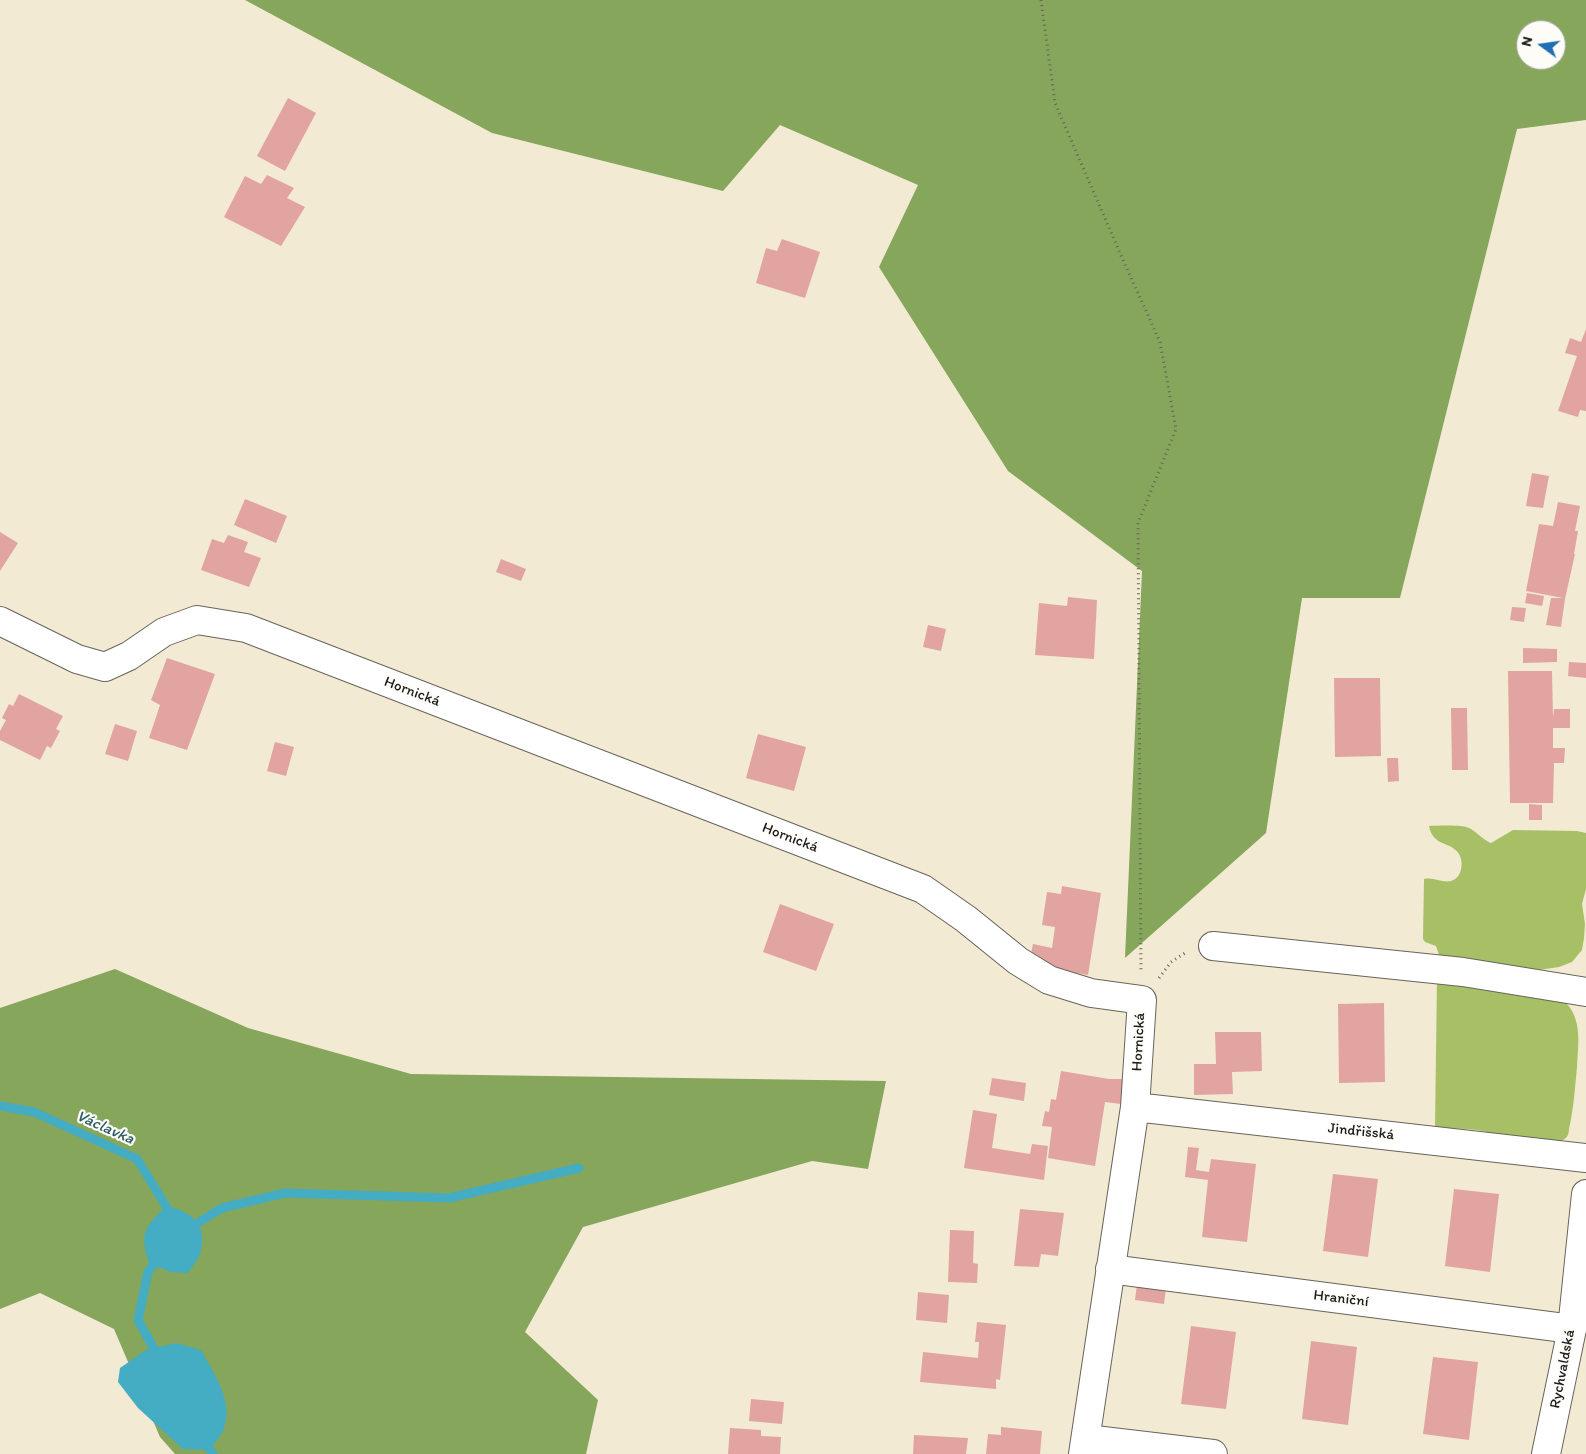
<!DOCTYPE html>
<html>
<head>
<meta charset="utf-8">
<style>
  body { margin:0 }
  #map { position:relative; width:1586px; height:1454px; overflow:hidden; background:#f2ead2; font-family:Itim,sans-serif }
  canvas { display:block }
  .north { position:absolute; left:1516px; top:20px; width:50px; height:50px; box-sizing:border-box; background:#fdfcf7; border:1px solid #a3a29f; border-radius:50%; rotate:284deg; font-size:14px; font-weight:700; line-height:20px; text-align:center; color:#1c1c1c }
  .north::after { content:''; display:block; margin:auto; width:18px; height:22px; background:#1f6fb2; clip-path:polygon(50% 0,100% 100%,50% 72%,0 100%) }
</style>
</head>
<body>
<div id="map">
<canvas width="1586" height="1454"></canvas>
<div class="north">N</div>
</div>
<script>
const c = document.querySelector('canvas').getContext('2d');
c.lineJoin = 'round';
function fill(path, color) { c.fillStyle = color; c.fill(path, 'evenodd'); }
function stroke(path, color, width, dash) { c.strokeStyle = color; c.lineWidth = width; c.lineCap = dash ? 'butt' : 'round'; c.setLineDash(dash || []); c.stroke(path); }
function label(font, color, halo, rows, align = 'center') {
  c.font = font + ' Itim,sans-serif'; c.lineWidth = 4.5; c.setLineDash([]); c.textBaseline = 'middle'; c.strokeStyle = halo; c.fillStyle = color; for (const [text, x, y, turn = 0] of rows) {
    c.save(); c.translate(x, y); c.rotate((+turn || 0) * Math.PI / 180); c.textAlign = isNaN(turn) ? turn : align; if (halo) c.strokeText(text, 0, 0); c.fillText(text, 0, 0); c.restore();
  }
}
fill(new Path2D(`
  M1429,826C1439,826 1463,824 1471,829C1478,833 1483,840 1491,843L1513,830L1577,831L1586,833V889L1582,904L1585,924L1584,938L1582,950L1572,962L1559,967L1532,971L1440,958L1436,946L1425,942L1423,939L1424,879C1434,877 1442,883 1451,881C1462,878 1464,863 1459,854C1451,841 1433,847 1429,826Z
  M1437,978L1565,1002C1583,1019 1578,1046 1577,1067C1575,1087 1574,1105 1570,1124C1569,1127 1569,1132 1568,1135C1558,1155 1494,1132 1477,1130C1463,1128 1448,1129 1435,1128Z`), '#a7c066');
fill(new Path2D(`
  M245,0H1586V120L1517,129L1400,598H1302L1266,833L1125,958L1142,571L1008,471L879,267L918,185L780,125L723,191L492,133ZM1526,30H1556V60H1526Z
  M115,969L248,1028L411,1074L886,1081L868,1169L812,1161L583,1227L525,1332L598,1400L586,1454H175L160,1437L114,1329L40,1293L0,1309V1008Z`), '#85a65b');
fill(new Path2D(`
  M166,1206C191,1211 209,1225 200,1253C198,1260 192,1267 188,1273L171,1272L149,1263C139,1232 145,1228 166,1206Z
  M176,1343L201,1350C214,1374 235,1402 223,1431C220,1438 213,1444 209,1450L183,1449L138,1408L118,1382L120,1368L146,1350Z`), '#44adc3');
stroke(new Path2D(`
  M0,1106L34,1112L137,1159L166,1206L170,1217
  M188,1229L222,1208L285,1193L449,1198L579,1168
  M159,1358L138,1320L148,1272L160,1256
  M203,1440L213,1454`), '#44adc3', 9);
fill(new Path2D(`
  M288,98L316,113L285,171L257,156Z
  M267,175L294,188L287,198L305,207L281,246L224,217L245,176L261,184Z
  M782,239L820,252L805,298L756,283L766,248L777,251Z
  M1586,329V411L1580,410L1578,417L1558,411L1577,356L1565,353L1570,338L1581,342Z
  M1532,473L1549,476L1543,508L1526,506Z
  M245,499L287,516L276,543L234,525Z
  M1558,502L1580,506L1575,531H1578L1574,554H1575L1565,599L1561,627L1546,625L1551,598H1563L1526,591L1539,524L1553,526Z
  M0,532L18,543L0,571Z
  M228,535L248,542L244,552L261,558L249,587L201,570L212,539L224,543Z
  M501,559L526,569L521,581L496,572Z
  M1527,593L1544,596L1542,606L1525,603Z
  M1068,597L1097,600L1094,659L1035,655L1039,603L1067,606Z
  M1512,607L1526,608L1524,622L1510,620Z
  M928,625L946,629L941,651L923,647Z
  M1523,648L1557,649V662L1523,663Z
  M167,658L215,674L187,750L149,738L160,705L151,700Z
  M1569,662L1586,663V678L1568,676Z
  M1508,671H1552L1553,717L1554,709H1570V728H1553V748H1565L1564,763H1554L1553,803H1510Z
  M1334,678H1380L1381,756L1335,757Z
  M19,694L63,716L56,729L60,731L51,748L47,746L40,760L0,740V731L6,720L2,718L9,704L13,706Z
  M1451,708H1467L1468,770H1452Z
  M115,724L137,731L128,761L105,754Z
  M758,734L806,747L794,791L746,778Z
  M275,742L294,747L286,776L267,771Z
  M1387,758H1398L1399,781L1388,782Z
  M1529,804L1542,805V820H1529Z
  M1062,886L1101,893L1088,975L1040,967L1030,958L1033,944L1052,948L1055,927L1042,925L1047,892L1061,894Z
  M780,904L834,924L816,971L763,952Z
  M1384,1003L1385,1082L1339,1083L1338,1004Z
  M1215,1032H1261L1262,1071L1232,1072L1233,1094L1194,1095V1064H1216Z
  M1061,1071L1109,1079H1124L1121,1104L1105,1102L1095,1166L1048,1158L1052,1127L1042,1126L1045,1111L1049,1112L1051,1099L1056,1100Z
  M992,1078L1026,1083L1024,1101L989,1095Z
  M973,1110L997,1114L992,1148L1030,1154L1032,1144L1048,1146L1044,1180L964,1168Z
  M1188,1147L1199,1148L1196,1170L1209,1172L1211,1159L1256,1164L1247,1242L1202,1237L1208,1180L1185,1177Z
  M1333,1174L1378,1179L1368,1257L1323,1251Z
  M1454,1189L1499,1194L1490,1272L1445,1266Z
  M1020,1209L1064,1213L1058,1256L1041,1254L1039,1267L1014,1266Z
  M950,1230L974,1231L973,1263L978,1264L977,1283L948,1282Z
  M1137,1284L1166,1288L1164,1304L1135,1300Z
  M918,1292L949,1295L947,1323L916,1320Z
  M977,1322L1006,1325L1000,1380L996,1379V1389L920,1382L923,1352L978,1358L979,1342H975Z
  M1191,1326L1236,1332L1226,1409L1181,1404Z
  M1311,1341L1357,1347L1348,1425L1302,1419Z
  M1433,1357L1478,1362L1469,1440L1423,1434Z
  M751,1399L784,1402L782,1424L749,1421Z
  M1001,1427L1042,1431L1040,1454H986L988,1434L1001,1435Z
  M730,1428L761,1430V1436L781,1437L780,1454H728Z
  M914,1435L968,1438L966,1454H913Z`), '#e2a4a1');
const minor = new Path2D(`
  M0,621L77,659L105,667L129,656L164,632L197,620L246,628L923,889L966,919L1018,961L1049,980L1091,993L1142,1000L1135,1107L1083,1454
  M1213,946L1463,972L1586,992
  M1135,1107L1586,1158
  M1110,1269L1572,1329
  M1086,1439L1213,1454`);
const tertiary = new Path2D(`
  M1546,1454L1572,1329L1586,1194`);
stroke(minor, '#67645c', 30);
stroke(tertiary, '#67645c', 30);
stroke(new Path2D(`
  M1041,0L1055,103L1123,260L1160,342L1176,429L1138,523L1141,972
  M1159,978L1171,962L1185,953`), '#67645c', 3, [1, 4]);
stroke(minor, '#fff', 28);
stroke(tertiary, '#fff', 28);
label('15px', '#1c1c1c', '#fdfcf7', [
  ["Hornická",412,692,21],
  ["Hornická",790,838,21],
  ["Hornická",1139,1042,-87],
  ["Jindřišská",1361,1132,6],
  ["Hraniční",1341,1299,7],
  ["Rychvaldská",1563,1369,-79]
]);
label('italic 16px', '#2e5d67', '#fdfcf7', [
  ["Václavka",105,1128,24]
]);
</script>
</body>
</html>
